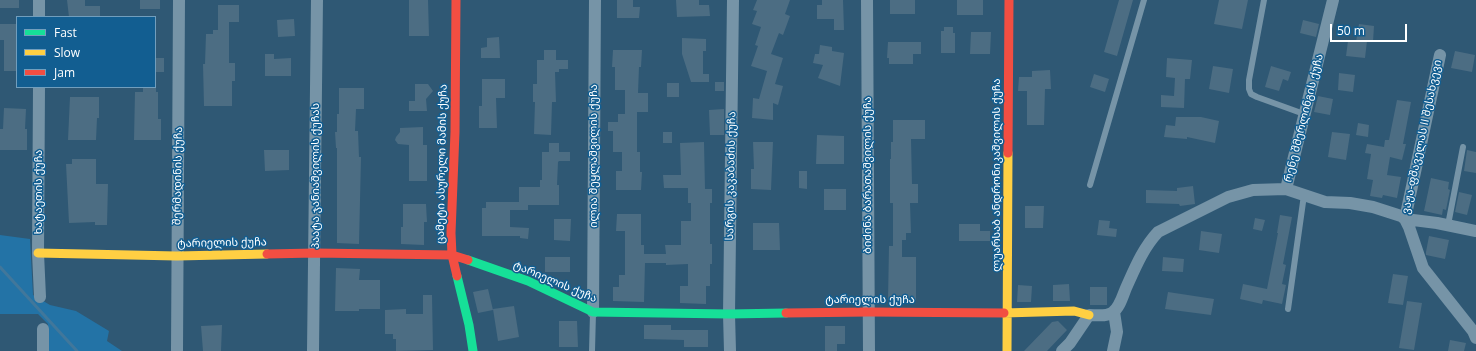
<!DOCTYPE html>
<html>
<head>
<meta charset="utf-8">
<style>
  body { margin:0 }
  #map { position:relative; width:1476px; height:351px; overflow:hidden; background:#2f5874; font-family:"Open Sans",sans-serif }
  canvas { display:block }
  .legend { position:absolute; left:16px; top:16px; width:140px; height:72px; box-sizing:border-box; background:#125e91; border:1px solid #719ebd; margin:0; padding:5px 7px; list-style:none; font-size:12px; color:#fff }
  .legend li { display:flex; align-items:center; gap:8px; height:20px }
  .legend b { width:20px; border:1px solid #719ebd }
  .scale { position:absolute; left:1330px; top:24px; width:77px; height:18px; box-sizing:border-box; border:2px solid #fff; border-top:0; padding-left:5px; font-size:12px; line-height:14px; white-space:nowrap; color:#fff; -webkit-text-stroke:3px #125e91; paint-order:stroke }
</style>
</head>
<body>
<div id="map">
<canvas width="1476" height="351"></canvas>
<ul class="legend">
<li><b style="height:5px;background:#16e098"></b>Fast</li>
<li><b style="height:5px;background:#ffcf43"></b>Slow</li>
<li><b style="height:5px;background:#f24e42"></b>Jam</li>
</ul>
<div class="scale">50 m</div>
</div>
<script>
const c = document.querySelector('canvas').getContext('2d');
c.lineJoin = 'round';
function fill(path, color) { c.fillStyle = color; c.fill(path, 'evenodd'); }
function stroke(path, color, width, dash) { c.strokeStyle = color; c.lineWidth = width; c.lineCap = dash ? 'butt' : 'round'; c.setLineDash(dash || []); c.stroke(path); }
function label(font, color, halo, rows, align = 'center') {
  c.font = font + ' "Open Sans","Noto Sans Georgian",sans-serif'; c.lineWidth = 3; c.setLineDash([]); c.textBaseline = 'middle'; c.strokeStyle = halo; c.fillStyle = color; for (const [text, x, y, turn = 0] of rows) {
    c.save(); c.translate(x, y); c.rotate((+turn || 0) * Math.PI / 180); c.textAlign = isNaN(turn) ? turn : align; if (halo) c.strokeText(text, 0, 0); c.fillText(text, 0, 0); c.restore();
  }
}
fill(new Path2D(`
  M0,235L30,239L33,295L50,305L76,311L109,331L107,341L122,351H48V324L38,314H0Z`), '#2373a6');
stroke(new Path2D(`
  M0,267L77,351`), '#41779b', 3);
fill(new Path2D(`
  M0,0H19V8H0Z
  M67,0H85V6H100V17H69Z
  M140,0H160V9H140Z
  M409,0H428L429,36H409Z
  M617,0H633V7H640L639,18H617Z
  M676,0H699V5H709L710,16L677,17Z
  M757,0H790L785,14L790,16L783,35L779,33L771,54L783,58L775,84L783,86L778,105L773,103V120L752,118L753,98L759,99L767,71L751,66L758,46L755,45L761,27L752,24L757,11L753,10Z
  M822,0H843L844,30H834V19H817V5H822Z
  M890,0H915V14H890Z
  M957,0H983V15H957Z
  M1119,0H1133L1117,56L1104,52Z
  M1219,0H1248L1242,29L1214,24Z
  M218,5H239V22H229V63H235V81H232V106H204L203,64H205L206,34H213V30H218Z
  M294,19L295,36L278,37L277,20Z
  M1303,20L1319,24L1316,37L1300,33Z
  M0,24H17V71H4V40H0Z
  M1359,24L1374,26L1373,42L1367,41L1365,58L1346,56L1348,41L1356,42Z
  M944,27H953V33H955V53H941V31H944Z
  M971,32H991L990,54H970Z
  M499,37L500,58H481V48L487,47V38Z
  M682,38L706,39V51H703V74H709V82H691L682,54Z
  M888,42H921V54H913V64H889V58H887Z
  M820,45L832,47V51L844,53L840,86L818,78L823,65L813,63L815,54H819Z
  M544,50H556V60H568V69H559V72H555L556,102H552L551,135L534,134L535,102H533V84H537V60H544Z
  M613,50H642L641,67H639L638,93H648V112H637V152H640V172H642L641,190H616V171H622V152H613V131H608V122H618V114H625V90H615V67H612Z
  M1455,51L1475,55L1472,72L1451,68Z
  M265,54H274V59L291,58V76H265Z
  M155,58H164V72H155Z
  M1167,58L1192,60L1190,79H1185L1184,108L1161,107V95L1174,96L1175,78L1166,77Z
  M1213,66L1233,69L1229,93L1209,89Z
  M1271,66L1291,72L1288,81L1283,79L1279,91L1265,87Z
  M1050,70L1051,89H1045L1044,125H1027V91H1018L1019,77H1032V71Z
  M1339,73L1355,75L1353,92L1338,90Z
  M1094,74L1109,79L1105,92L1090,87Z
  M482,79H505V98H496L497,128H479V106H482Z
  M715,82H724V91H715Z
  M667,83H679V97H667Z
  M415,84H428L433,91L426,99L427,111H409V101H415Z
  M143,87H156V92H158V119H161V140H134L135,92H143Z
  M339,88H364V109H356L355,131H358L359,157H361L359,244L337,243V148H336L335,132H337V114H339Z
  M1318,96L1333,99L1330,115L1314,112Z
  M70,97H99V118H97L96,140H68Z
  M1397,100L1411,102L1403,144H1406L1402,160L1390,157L1387,175L1401,177L1397,198L1383,195L1382,198L1370,196L1373,180L1367,179L1371,154L1365,153L1367,144L1384,147L1385,140H1389Z
  M4,108L26,109L25,129H27V150H0V129H3Z
  M724,109V135H710L709,110Z
  M1176,117H1201L1219,121L1215,143L1187,137V139L1164,137L1166,125L1175,126Z
  M893,120H925V139H911L912,184H918V203H910L911,233H906V240H902V257H916V300H888L889,246H893V203H890V159H891V142H893Z
  M1358,123L1369,125L1368,137L1356,135Z
  M423,127V145H427V181H409V145L398,144L395,140L396,137L400,132V128Z
  M663,132H672V143H663Z
  M1332,132L1350,134L1346,160L1328,157Z
  M817,135L844,136V164H816Z
  M704,142L705,189H712V203H710V244H712V264H710V286H706V304L680,303V286H688V264L666,265V263H645L644,302L613,301V287H619V275H625V231H616L617,214H641V245H644V254H666L665,245H681V221H691V203H688V188H664L663,175H681L680,143Z
  M753,142H773L771,190L751,189V169H754Z
  M549,143H559V152H570V161H559L558,162L557,185H559V205H528V210H510V227L529,228L528,239L520,238V236H482V208H486V202H519V187H540V180H542V152H549Z
  M264,150H289V170L265,171Z
  M1467,150L1476,152V173L1464,171Z
  M72,159H96V184H108L107,225H95V222L69,223L66,164H72Z
  M799,171H807V189L799,188Z
  M1431,178L1449,182L1448,189L1450,190L1446,210L1443,209L1442,215L1424,211Z
  M1193,186L1195,204L1180,206L1179,204L1146,203V190L1177,191V188Z
  M824,189H846V210H824Z
  M1459,192L1472,195L1467,215L1455,212Z
  M403,204H426L427,222H424V245L401,244V227H403Z
  M1025,206H1044L1043,228H1025Z
  M1280,215L1292,217L1283,264L1286,265L1282,284L1286,285L1282,304L1263,300L1262,304L1240,299L1243,284L1267,289L1278,233H1277Z
  M1255,218L1265,220L1262,231L1253,229Z
  M554,219H571L570,241L554,240Z
  M1099,220L1110,221L1109,228L1117,229L1116,237L1097,235Z
  M753,223H779L780,250H753Z
  M959,224H980V231H990V241H959Z
  M1201,231L1222,234L1219,253L1199,250Z
  M1429,236L1449,240L1445,259L1426,255V252Z
  M545,257H570V272H545Z
  M1163,257L1184,259L1183,272L1162,271Z
  M336,268L360,269L359,280H380V309H359V311H335Z
  M1393,274L1408,276L1403,305L1388,303Z
  M1069,284L1070,301H1053V285Z
  M1018,285L1032,286L1031,302H1017Z
  M1090,287H1107V305H1090Z
  M488,289L493,310L478,313L473,292Z
  M1168,292L1214,299L1211,315L1165,309Z
  M423,295H432L433,350L396,351V339H393V334H385V310L406,309V314H423Z
  M1407,301L1422,303L1414,350L1399,348Z
  M514,306L519,337L498,341L493,309Z
  M559,321H577L578,347H559Z
  M1058,321L1067,330L1047,351H1024L1052,322Z
  M222,325L221,351H203L201,326Z
  M644,325H671V330H708V347H684V340L644,339Z
  M825,326H845V344H837V351H825Z
  M1450,340L1466,343L1464,351H1448Z`), '#4c6d83');
stroke(new Path2D(`
  M1264,0L1249,80V89L1251,94L1257,97L1304,114
  M1090,185L1144,0
  M1448,225L1463,147
  M1288,309L1304,195
  M592,351L593,313`), '#7694a7', 6);
stroke(new Path2D(`
  M867,0L869,351
  M39,17V0
  M1440,55L1405,219L1437,223L1476,231
  M39,87L38,253L40,297
  M1286,189L1333,0
  M593,312L595,0
  M43,351V329
  M177,351L179,0
  M313,351L317,0
  M730,351L729,314L733,0
  M1062,351L1070,343L1089,315C1096,315 1107,317 1113,312C1120,307 1123,295 1126,288C1135,268 1143,248 1158,232L1228,197L1253,190L1286,189L1325,202L1350,203L1373,207L1401,216L1405,219L1409,227L1423,268L1473,331L1476,338
  M1113,351L1117,332L1114,312`), '#7694a7', 12);
stroke(new Path2D(`
  M468,260L528,281L593,312L729,314L786,313
  M457,276L469,325L473,351`), '#16e098', 9);
stroke(new Path2D(`
  M38,253L177,256L267,254
  M1004,313L1074,311L1089,315
  M1007,351L1008,153`), '#ffcf43', 9);
stroke(new Path2D(`
  M456,0L455,132L451,233L452,255L457,276
  M1008,153L1009,0
  M267,254L315,253L452,255L468,260
  M786,313L869,312L1004,313`), '#f24e42', 9);
label('11px', '#fff', '#125e91', [
  ["რენე შმერლინგის ქუჩა",1304,118,-76],
  ["ვაჟა-ფშაველას II შესახვევი",1422,137,-78],
  ["ილია შეყლაშვილის ქუჩა",594,156,-90],
  ["ცამეტი ასურელი მამის ქუჩა",442,164,-89],
  ["ბიძინა ბარათაშვილის ქუჩა",868,175,-90],
  ["ლუარსაბ ანდრონიკაშვილის ქუჩა",997,175,-90],
  ["შერმადინის ქუჩა",178,176,-89],
  ["პაატა ჯანიაშვილის ქუჩას",316,176,-90],
  ["სარგის კაკაბაძის ქუჩა",731,176,-89],
  ["ხატაეთის ქუჩა",39,192,-90],
  ["ტარიელის ქუჩა",222,243,-1],
  ["ტარიელის ქუჩა",555,282,23],
  ["ტარიელის ქუჩა",870,300]
]);
</script>
</body>
</html>
